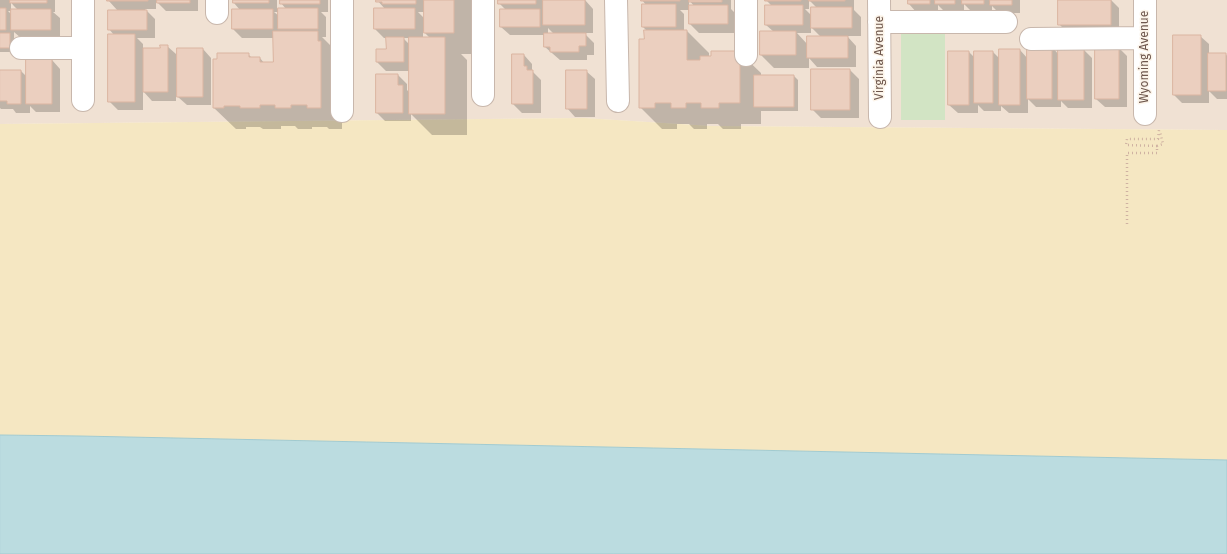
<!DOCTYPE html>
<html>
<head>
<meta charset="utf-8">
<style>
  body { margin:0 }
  canvas { display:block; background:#f9f0e4 }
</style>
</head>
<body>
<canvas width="1227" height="554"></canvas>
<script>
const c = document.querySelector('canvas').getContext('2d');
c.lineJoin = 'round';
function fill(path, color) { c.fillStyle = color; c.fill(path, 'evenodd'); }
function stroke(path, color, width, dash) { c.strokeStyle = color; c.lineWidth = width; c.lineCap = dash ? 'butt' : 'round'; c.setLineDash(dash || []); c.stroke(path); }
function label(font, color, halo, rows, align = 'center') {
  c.font = font + ' "Fira Sans",sans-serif'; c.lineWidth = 3; c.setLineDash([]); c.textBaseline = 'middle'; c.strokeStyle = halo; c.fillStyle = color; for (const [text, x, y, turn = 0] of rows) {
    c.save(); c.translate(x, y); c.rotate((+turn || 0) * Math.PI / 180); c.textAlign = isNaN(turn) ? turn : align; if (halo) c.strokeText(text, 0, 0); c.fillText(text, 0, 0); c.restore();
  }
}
fill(new Path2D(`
  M0,0H1227V130L712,126L584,118L0,124Z`), '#f0e1d3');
fill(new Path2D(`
  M901,30H945V120H901Z`), '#d2e4c4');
fill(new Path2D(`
  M584,118L712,126L1227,130V460L80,436L0,435V124Z`), '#f5e7c2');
const water = new Path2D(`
  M0,435L80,436L1227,460V554H0Z`);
fill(water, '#bbdce0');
stroke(water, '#a2cbd0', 1);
fill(new Path2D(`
  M0,0H55V12H53L60,18V38H21L14,32V52H0ZM11,2L13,5L18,10H11ZM8,11H12V15Z
  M108,0H198V11H166L156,1V9H145L155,19V38H137L143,44V49H161L167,46L176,54V101H152L143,91V110H118L109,101L114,35L109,29L118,11Z
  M234,0H277V9H286L281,3V0H328V12H321L326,17V37H322L339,54L342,64V129H329L327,127H312V129H298L295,126H281V129H263L260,127H246V129H236L214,108L248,54L252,58H260L264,63H274V38H242L233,29L240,10L234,3ZM274,12H279V16Z
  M377,0H471L475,4V54H461L467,60V135H432L411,114V121H385L377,113V75H398L407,84V90L410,93V71H386L377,62L387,50V38H384L375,29L385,9ZM418,12H425V19ZM423,31L430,38H423ZM403,38H410V45Z
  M499,0H585L593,9V33H584L594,43V55H587V60H560L545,47V35H510L501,27L506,10L499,3ZM548,28L554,34H548Z
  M642,0H689V6H694L689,0H731V9L736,14V33H699L690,24V10H680L684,14V31H687L709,53V58L739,52L761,73V76H794L798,80V111H761V124H741V129H723L718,124H707V129H694L689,124H677V129H662L640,107L645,40L647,31L643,27L646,5Z
  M766,0H854V10L861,17V36H847L856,46V67H817L809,58V68H774L761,55L774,32L766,25L772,6ZM809,0L817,8L812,16L805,9H809ZM811,27L821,37L808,45L797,33H811Z
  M909,0H1020V13H999L992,6V12H972L964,4V12H945L938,5V13H917L909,4Z
  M1059,0H1111L1119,8V33H1068L1059,24Z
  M1200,36L1209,44V54H1226L1227,56V99H1217L1209,91V103H1182L1174,95Z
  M1052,47L1059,55L1083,49L1092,58V108H1068L1061,101V107H1036L1028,99V113H1009L1001,106V111H984L978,105V113H958L949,105L969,52L975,58L993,52L1000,59L1020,50L1028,59Z
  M1118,47L1127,56V107H1105L1096,99Z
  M203,49L211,58V105H187L178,97Z
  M513,55H524L532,64V71L541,80V113H522L513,104Z
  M52,60L60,69V112H36L30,106V113H16L13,109H1L0,108V71H21L27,77Z
  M812,70H850L859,79V118H821L812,109Z
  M586,71L595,79V117H575L567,108Z`), '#0003');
const building = new Path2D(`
  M10,0H47V3H10Z
  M107,0H148V1H107Z
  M157,0H190V3H157Z
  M233,0H269V3H233Z
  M280,0H320V4H280Z
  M376,0H416V4H382V2H376Z
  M424,0H454V33H424Z
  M498,0H536V4H498Z
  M543,0H585V25H543Z
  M641,0H680V1H641Z
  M689,0H722V2H689Z
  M765,0H801V1H765Z
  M809,0H845V1H809Z
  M908,0H930V4H908Z
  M935,0H955V4H935Z
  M962,0H984V4H962Z
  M990,0H1012V5H990Z
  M1058,0H1111V25H1058Z
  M642,4H676V27H642Z
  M689,5H728V24H689Z
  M765,5H803V25H765Z
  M811,7H852V28H811Z
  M0,8H6V30H0Z
  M278,8H318V29H278Z
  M374,8H415V29H374Z
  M11,9H51V30H11Z
  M232,9H273V29H232Z
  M500,9H540V27H500Z
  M108,10H147V30H108Z
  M644,30H687V60H700V56H711V51H740V103H719V108H701V103H686V108H671V103H655V108H639V39H644Z
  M273,31H318V41H321V108H307V105H291V108H275V105H260V108H240V106H224V108H213V59H217V53H249V57H260V62H273Z
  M760,31H796V55H760Z
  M0,33H10V48H0Z
  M544,33H586V46H579V52H550V47H544Z
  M108,34H135V102H108Z
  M1173,35H1201V95H1173Z
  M807,36H848V58H807Z
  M386,37H404V62H376V49H386Z
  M409,37H445V114H409Z
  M160,45H168V92H143V48H160Z
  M1027,46H1052V99H1027Z
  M1095,46H1119V99H1095Z
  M177,48H203V97H177Z
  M1058,48H1084V100H1058Z
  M999,49H1020V105H999Z
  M948,51H969V105H948Z
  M974,51H993V103H974Z
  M1208,53H1226V91H1208Z
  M512,54H524V66H527V70H533V104H512Z
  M26,59H52V104H26Z
  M811,69H850V110H811Z
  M0,70H21V104H7V101H0Z
  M566,70H587V109H566Z
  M376,74H398V85H403V113H376Z
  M754,75H794V107H754Z`);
fill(building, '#ebcfbf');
stroke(building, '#dbb5a1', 1);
const minor = new Path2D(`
  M83,0V100
  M217,0V13
  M342,0V111
  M483,0V95
  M616,0L618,101
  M879,0L880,117
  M879,22H1006
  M1031,39L1145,38
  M21,48H83
  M746,55V0
  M1145,114V0`);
stroke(minor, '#c8b7ac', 24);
stroke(new Path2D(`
  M1157,146L1163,144L1160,132
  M1127,224V153H1157V146L1126,145L1127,139H1158L1159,130L1157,128`), '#cfb2a2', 2.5, [1, 3]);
stroke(minor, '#fff', 22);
label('12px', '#6e574d', '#fcf4e9', [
  ["Wyoming Avenue",1145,57,-90],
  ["Virginia Avenue",880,58,-90]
]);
</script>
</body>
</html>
